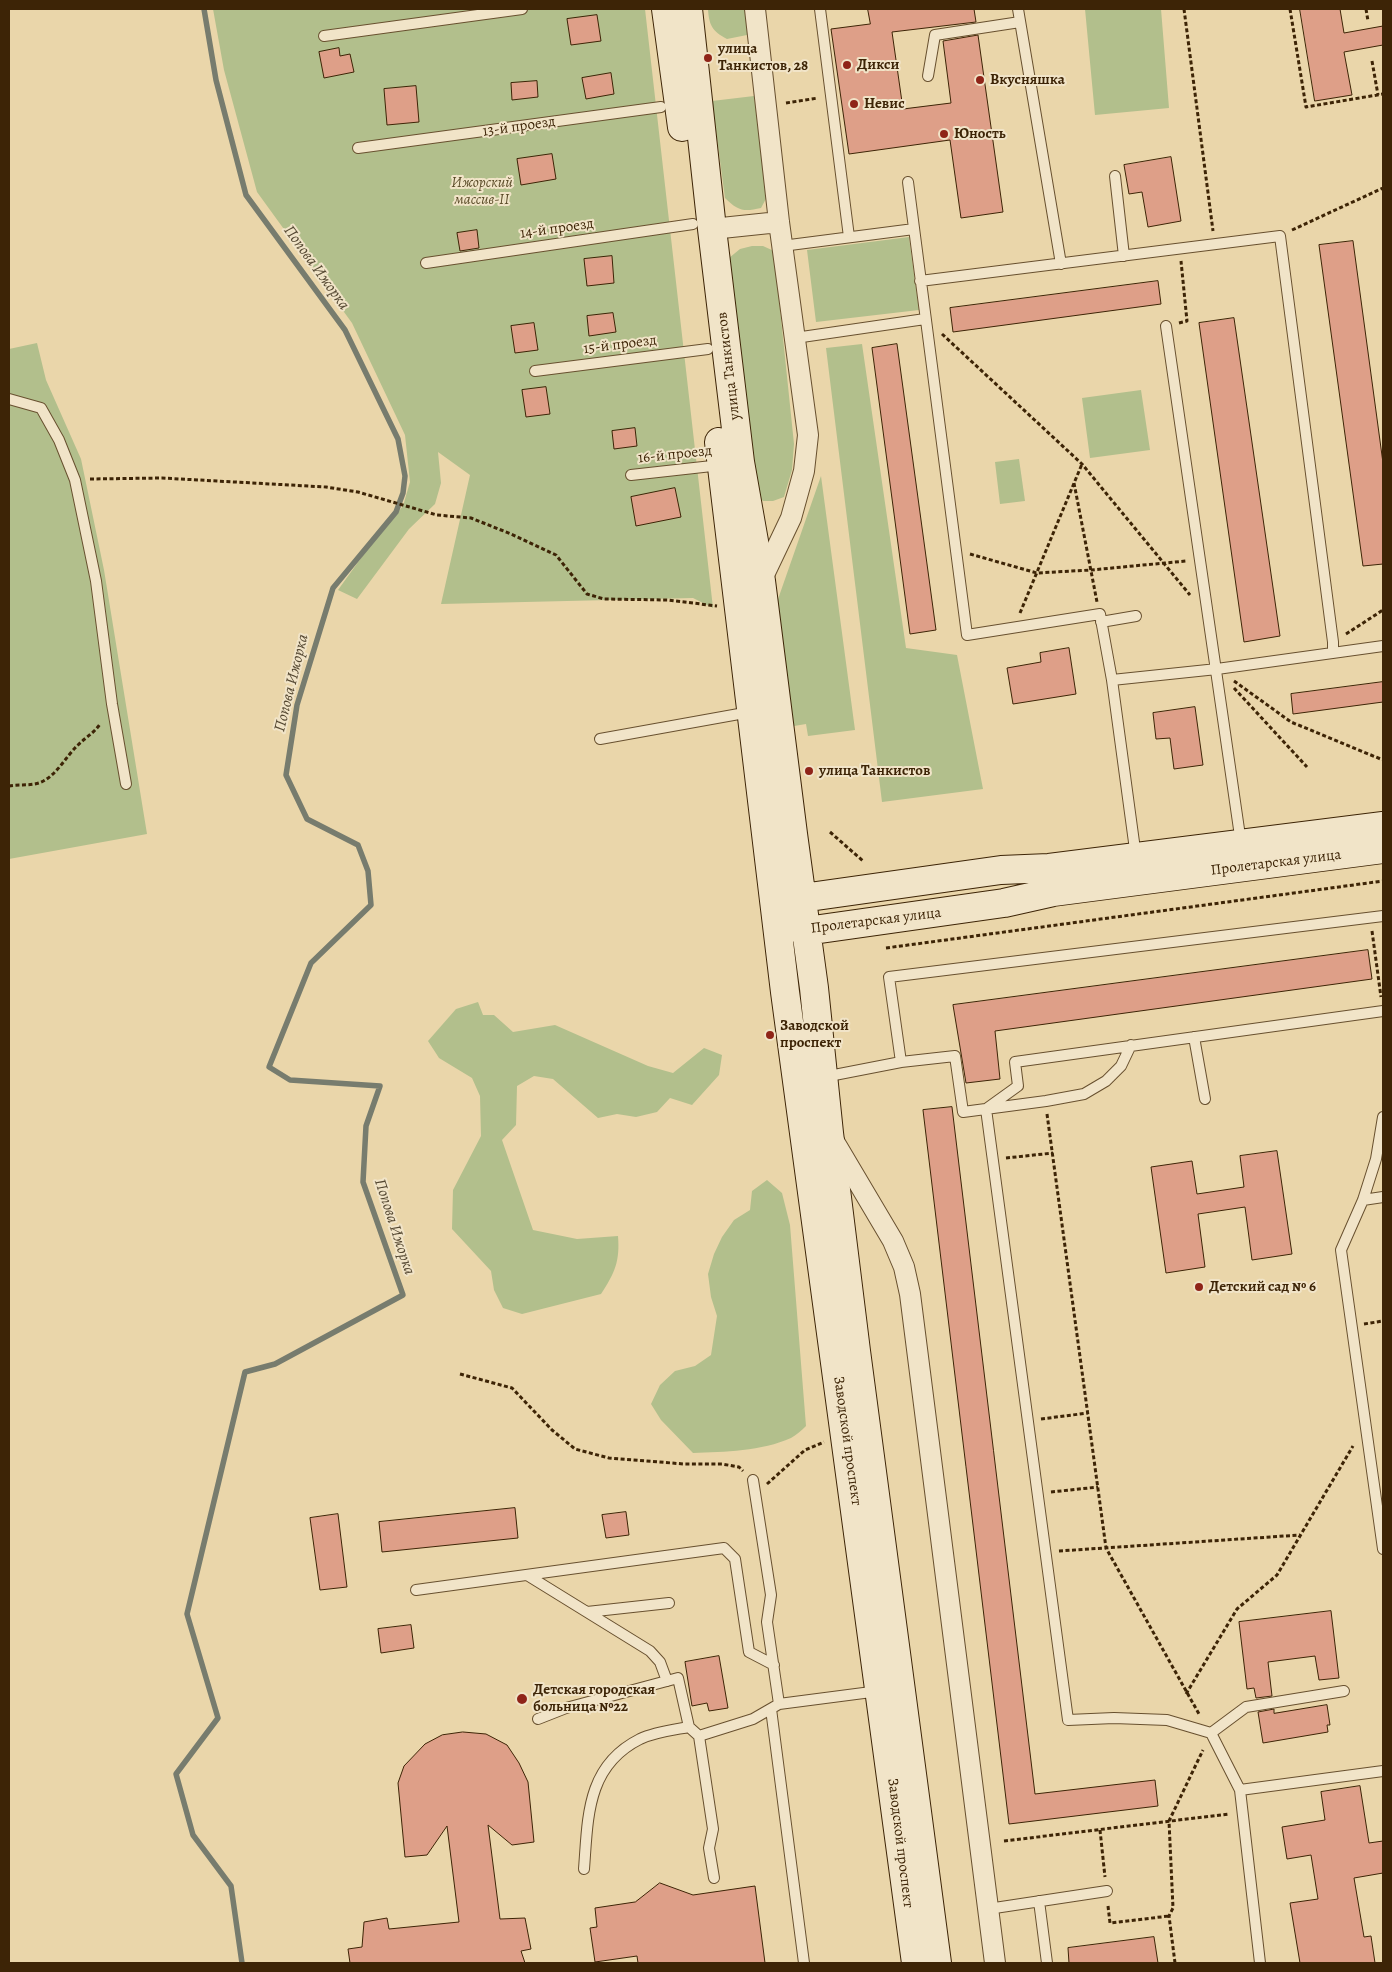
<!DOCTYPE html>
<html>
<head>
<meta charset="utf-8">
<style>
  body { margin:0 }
  #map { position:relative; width:1392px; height:1972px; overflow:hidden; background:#ead6aa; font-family:Alegreya,serif }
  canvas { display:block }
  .frame { position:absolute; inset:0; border:10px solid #3d2406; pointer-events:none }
</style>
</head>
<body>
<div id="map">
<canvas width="1392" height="1972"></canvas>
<div class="frame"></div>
</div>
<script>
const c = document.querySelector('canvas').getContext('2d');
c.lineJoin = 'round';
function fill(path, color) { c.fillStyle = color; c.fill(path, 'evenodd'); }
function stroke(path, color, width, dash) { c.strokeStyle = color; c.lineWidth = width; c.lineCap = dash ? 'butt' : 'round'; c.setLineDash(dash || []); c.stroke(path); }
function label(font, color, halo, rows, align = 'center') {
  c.font = font + ' Alegreya,serif'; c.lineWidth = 4; c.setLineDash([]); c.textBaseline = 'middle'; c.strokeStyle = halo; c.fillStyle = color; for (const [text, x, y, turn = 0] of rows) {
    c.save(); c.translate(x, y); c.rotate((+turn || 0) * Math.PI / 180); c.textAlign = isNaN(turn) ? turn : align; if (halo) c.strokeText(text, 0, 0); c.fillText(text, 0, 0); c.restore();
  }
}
fill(new Path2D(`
  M213,9H645L713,608L693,598L441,604L470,475L438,452L441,483L435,504L409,529L357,599L338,590L369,547L403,506L410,482L405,435L352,323L257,192L224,70Z
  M708,9H750L752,20L747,35L727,39C712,31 709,25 708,9Z
  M1085,9H1161L1169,108L1095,115Z
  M754,96L768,195L761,208C744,212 738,211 725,198L712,101Z
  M909,237L919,310L816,322L807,250Z
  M752,246H763L774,251L794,444L792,470L784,497L773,501H763L756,494L729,258L740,249Z
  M37,343L46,380L81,459L104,570L147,834L9,859V349Z
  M862,344L906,648L957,655L983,789L882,802L826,348Z
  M1141,390L1150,450L1090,458L1082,398Z
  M1019,459L1025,501L1000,504L995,462Z
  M821,476L855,730L808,736L806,724L794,726L777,602Z
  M478,1002L483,1015H494L513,1032L555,1025L648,1066L673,1073L704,1048L722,1055L719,1075L692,1105L670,1098L657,1112L636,1117L617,1114L598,1118L553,1079L534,1076L517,1086L516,1125L502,1140L533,1230L577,1239L618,1236C620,1261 615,1273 601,1294L522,1314L503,1308L494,1290L491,1271L452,1229L453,1190L481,1136L480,1096L472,1078L439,1058L428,1041L456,1009Z
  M767,1180L782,1193L790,1225L806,1426C802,1430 796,1435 791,1438C762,1451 724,1452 693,1453L661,1420L651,1404L660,1385L675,1371L695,1366L711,1355L717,1316L711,1297L708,1274L714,1254L722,1237L734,1220L750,1210L752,1191Z`), '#b2bf8c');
stroke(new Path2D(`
  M204,9L216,80L246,195L345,330L398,439L405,476L403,493L396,512L333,588L297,705L286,775L307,819L358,845L368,871L371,905L311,963L269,1067L290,1080L380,1086L366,1126L363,1182L403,1295L275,1364L245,1372L187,1614L218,1718L176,1774L193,1835L231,1886L242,1963`), '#777c6e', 5.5);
const building = new Path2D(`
  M868,9H974L976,22L892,32L903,109L951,103L943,41L978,35L1003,212L961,218L950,140L849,154L831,29L870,24Z
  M1300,9H1340L1344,33L1383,26V45L1344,52L1352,95L1315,101Z
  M597,15L601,41L571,45L567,19Z
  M339,48L340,56L350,54L354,72L324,78L319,52Z
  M611,73L614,94L586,99L582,78Z
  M537,81L538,97L512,100L511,83Z
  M416,86L419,122L387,125L384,89Z
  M552,154L556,179L521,185L517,159Z
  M1171,157L1181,221L1148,227L1142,192L1129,194L1124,165Z
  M477,230L479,248L460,251L457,233Z
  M1353,241L1383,463V564L1363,566L1319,245Z
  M612,256L614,283L587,286L584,259Z
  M1158,281L1161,304L953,332L950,308Z
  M613,313L616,332L589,336L587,316Z
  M1234,318L1280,636L1244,642L1199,323Z
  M534,323L538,350L515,353L511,326Z
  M897,344L936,630L910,634L872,348Z
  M546,387L550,414L526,417L522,390Z
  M635,428L637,446L614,449L612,431Z
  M675,488L681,517L636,526L631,497Z
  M1069,648L1076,694L1013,704L1007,668L1041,662L1040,653Z
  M1383,682V702L1293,714L1291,694Z
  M1195,707L1203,765L1174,769L1170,738L1156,739L1153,713Z
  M1368,950L1372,979L995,1031L1000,1079L966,1083L953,1005Z
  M952,1107L1035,1794L1155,1780L1158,1806L1009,1824L923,1110Z
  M1277,1151L1292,1254L1252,1260L1245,1207L1198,1214L1205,1267L1166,1273L1151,1167L1192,1161L1197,1194L1244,1187L1240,1156Z
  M515,1508L518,1538L382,1552L379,1522Z
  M626,1512L629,1535L606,1538L602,1515Z
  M338,1514L347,1587L320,1590L310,1518Z
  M1331,1611L1339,1678L1319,1680L1315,1656L1268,1662L1272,1696L1256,1698L1254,1688L1247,1689L1239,1622Z
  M411,1625L414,1648L381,1653L378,1629Z
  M719,1656L728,1708L709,1711L707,1703L692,1706L685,1662Z
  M1327,1705L1330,1725H1327L1328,1732L1263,1743L1258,1712L1274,1709V1713Z
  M463,1732L486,1734L507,1745L519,1763L528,1782L534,1842L512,1845L488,1825L500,1919L525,1918L531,1949L521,1951L525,1963H350L348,1949L362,1947L364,1922L387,1918L389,1929L459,1922L447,1826L427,1855L405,1857L398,1783L404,1766L425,1744L442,1735Z
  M1360,1786L1369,1843L1383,1841V1873L1354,1878L1364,1937L1371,1936L1375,1963H1300L1290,1903L1318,1899L1311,1855L1287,1859L1282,1827L1325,1820L1321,1792Z
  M660,1883L693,1895L755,1886L765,1963H638L637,1956L595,1962L590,1928L597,1927L595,1908L635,1902Z
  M1154,1937L1158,1963H1069L1068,1948Z`);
fill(building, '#de9f88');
stroke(building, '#3d2406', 1);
const lane = new Path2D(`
  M820,9L849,237
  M1018,9L1061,264
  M324,36L522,9
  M928,76L935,35L1020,22
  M358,148L661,107
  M1115,176L1124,256
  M908,182L967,635L1100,614L1112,680L1136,857
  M782,246L914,229
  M426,263L693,224
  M920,281L1280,236L1333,642V653
  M1166,326L1241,843
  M795,338L925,319
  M535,371L708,349
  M9,399L41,408L59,440L75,480L96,581L112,704L126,784
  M631,475L721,465
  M1101,622L1136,616
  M1112,680L1217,669L1383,646
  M600,739L750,712
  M1194,1037L1205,1099
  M901,1062L955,1056L963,1112L1046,1101L1084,1094L1106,1081L1121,1066L1131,1045
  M824,1077L901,1062L889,977L1383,916
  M986,1109L1068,1720L1114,1718L1167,1720L1211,1733L1240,1790L1260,1963
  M986,1109L1018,1086L1015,1062L1383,1011
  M1383,1117L1376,1159L1363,1200L1341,1250L1383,1549
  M1363,1200L1383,1197
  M753,1480L771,1595L767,1622L779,1704
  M527,1575L650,1651L660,1662L667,1681
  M416,1590L724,1548L735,1559L749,1652L774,1665
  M587,1612L669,1603
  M771,1709L804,1963
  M538,1719L566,1708L678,1678L689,1727
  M1211,1733L1246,1707L1344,1691
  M699,1736L713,1829L709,1848L714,1878
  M1240,1790L1383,1771
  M584,1869C588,1818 586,1766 640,1739C655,1732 673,1730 689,1727L699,1736L753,1719L779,1704L879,1691
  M1039,1901L1047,1963
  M988,1909L1107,1891`);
const street = new Path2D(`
  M755,9L779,222L808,435L804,471L791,518L761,581
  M712,229L779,222
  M832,1138L893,1241L904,1267L910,1294L995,1963`);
const secondary = new Path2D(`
  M666,9L682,127
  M688,9L712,229L740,462L761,581L793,834L814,988L829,1133L856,1351L937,1963
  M719,442L785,992L916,1963
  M788,909L802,898L1001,870L1049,868L1383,826
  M789,925L806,931L1004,903L1053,892L1383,849`);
stroke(lane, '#68502f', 12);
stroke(street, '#68502f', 22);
stroke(secondary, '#3d2406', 30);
stroke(new Path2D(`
  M1184,9L1213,231
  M1290,9L1306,107L1383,94
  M1366,9L1368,21
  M1372,61L1378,95
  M786,103L818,98
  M1292,230L1383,188
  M1179,323L1187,321L1181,261
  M942,334L1082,464L1190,595
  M90,479L162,478L326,487L358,492L437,515L471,518L511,534L556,555L587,594L604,599L668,600L717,606
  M1074,483L1097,602
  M970,554L1037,573L1091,570L1186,561
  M1020,613L1082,464
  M1346,634L1383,610
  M1234,681L1291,722L1383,760
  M1234,688L1307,767
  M9,786C19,784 29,786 39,783C56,777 66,756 78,745C86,737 94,733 100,724
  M830,832L863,861
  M1372,931L1381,997
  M886,948L1383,881
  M1047,1114L1106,1548L1199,1714
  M1006,1158L1053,1153
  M1364,1324L1383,1321
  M460,1374L512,1388L552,1430L575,1449L609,1458L684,1464H722L739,1467L743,1471
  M1041,1419L1088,1413
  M767,1484L805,1450L824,1442
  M1051,1492L1098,1487
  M1059,1551L1300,1535
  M1186,1694L1237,1609L1277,1575L1353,1446
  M1100,1830L1105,1877
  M1004,1841L1229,1814
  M1108,1906L1110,1923L1169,1916
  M1175,1963L1169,1916L1173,1908L1169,1821L1203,1750`), '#3d2406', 3, [4, 2.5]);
stroke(lane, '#f1e4c8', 10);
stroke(street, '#f1e4c8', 20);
stroke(secondary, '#f1e4c8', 28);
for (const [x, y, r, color] of [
  [708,58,5,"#8f2418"],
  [847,65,5,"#8f2418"],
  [980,80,5,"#8f2418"],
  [854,104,5,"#8f2418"],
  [944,134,5,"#8f2418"],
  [809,771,5,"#8f2418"],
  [770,1035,5,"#8f2418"],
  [1199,1287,5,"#8f2418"],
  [522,1699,6,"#8f2418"]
]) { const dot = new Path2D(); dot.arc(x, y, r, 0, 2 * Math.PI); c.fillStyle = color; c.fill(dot); stroke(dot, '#f1e4c8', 2); }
label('bold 15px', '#3d2406', '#f1e4c8', [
  ["улица",718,49],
  ["Танкистов, 28",718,66],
  ["Дикси",857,65],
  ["Вкусняшка",990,80],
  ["Невис",864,104],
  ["Юность",954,134],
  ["улица Танкистов",819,771],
  ["Заводской",780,1026],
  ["проспект",780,1043],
  ["Детский сад № 6",1209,1287],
  ["Детская городская",533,1690],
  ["больница №22",533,1707]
], 'left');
label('15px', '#3d2406', '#f1e4c8', [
  ["13-й проезд",519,127,-8],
  ["14-й проезд",557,229,-8],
  ["15-й проезд",620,345,-7],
  ["улица Танкистов",729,366,-97],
  ["16-й проезд",675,455,-6],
  ["Пролетарская улица",1276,863,-7],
  ["Пролетарская улица",876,921,-7],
  ["Заводской проспект",847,1441,82],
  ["Заводской проспект",900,1843,83]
]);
label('italic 15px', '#5a4b28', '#f1e4c8', [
  ["Ижорский",482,183],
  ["массив-II",482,200]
]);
label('italic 16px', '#554832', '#f1e4c8', [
  ["Попова Ижорка",316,268,54],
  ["Попова Ижорка",292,683,-76],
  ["Попова Ижорка",394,1227,72]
]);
</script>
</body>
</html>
